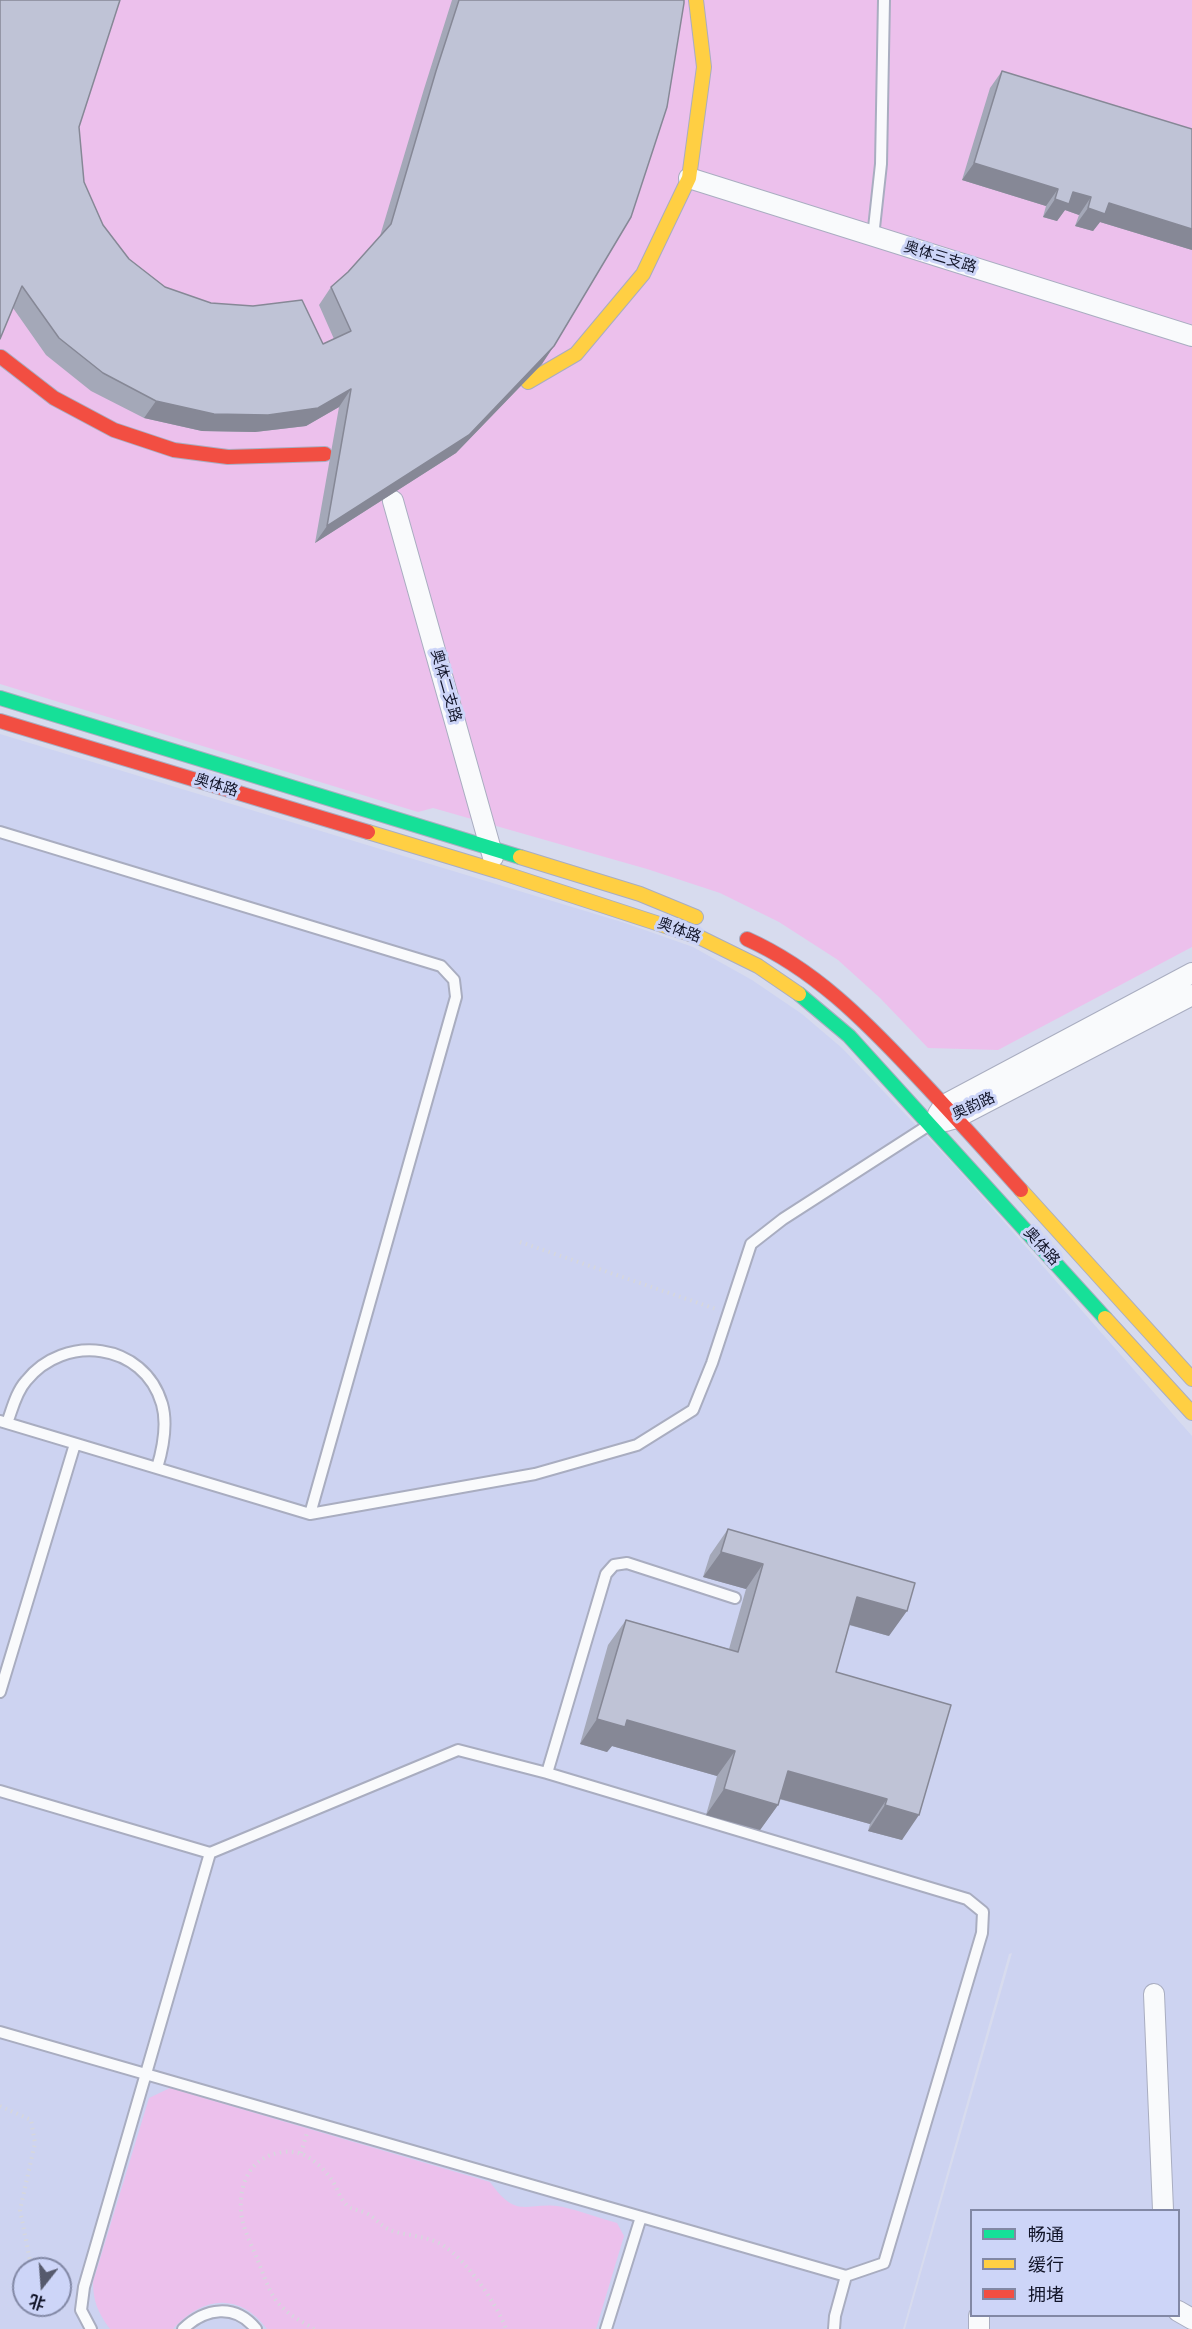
<!DOCTYPE html>
<html>
<head>
<meta charset="utf-8">
<style>
  body { margin:0 }
  #map { position:relative; width:1192px; height:2329px; overflow:hidden; background:#d7dbee; font-family:"Titillium Web","Noto Sans SC",sans-serif }
  canvas { display:block }
  .legend { position:absolute; left:970px; top:2209px; width:210px; height:108px; box-sizing:border-box; background:#cdd5f8; border:2px solid #8288a5; margin:0; padding:8px 10px; list-style:none; font-size:18px; color:#111428 }
  .legend li { display:flex; align-items:center; gap:12px; height:30px }
  .legend b { width:30px; border:2px solid #8288a5 }
  .north { position:absolute; left:12px; top:2257px; width:60px; height:60px; box-sizing:border-box; background:#cdd5f8; border:2px solid #8288a5; border-radius:50%; rotate:197deg; font-size:16px; font-weight:700; line-height:24px; text-align:center; color:#111428 }
  .north::after { content:''; display:block; margin:auto; width:21px; height:27px; background:#565a6d; clip-path:polygon(50% 0,100% 100%,50% 72%,0 100%) }
</style>
</head>
<body>
<div id="map">
<canvas width="1192" height="2329"></canvas>
<ul class="legend">
<li><b style="height:8px;background:#16e098"></b>畅通</li>
<li><b style="height:8px;background:#ffcf43"></b>缓行</li>
<li><b style="height:8px;background:#f24e42"></b>拥堵</li>
</ul>
<div class="north">北</div>
</div>
<script>
const c = document.querySelector('canvas').getContext('2d');
c.lineJoin = 'round';
function fill(path, color) { c.fillStyle = color; c.fill(path, 'evenodd'); }
function stroke(path, color, width, dash) { c.strokeStyle = color; c.lineWidth = width; c.lineCap = dash ? 'butt' : 'round'; c.setLineDash(dash || []); c.stroke(path); }
function label(font, color, halo, rows, align = 'center') {
  c.font = font + ' "Titillium Web","Noto Sans SC",sans-serif'; c.lineWidth = 6; c.setLineDash([]); c.textBaseline = 'middle'; c.strokeStyle = halo; c.fillStyle = color; for (const [text, x, y, turn = 0] of rows) {
    c.save(); c.translate(x, y); c.rotate((+turn || 0) * Math.PI / 180); c.textAlign = isNaN(turn) ? turn : align; if (halo) c.strokeText(text, 0, 0); c.fillText(text, 0, 0); c.restore();
  }
}
fill(new Path2D(`
  M0,734L625,923L693,947L752,980L802,1014L842,1048L955,1166L1192,1436V2329H905L1012,1953L1009,1954L903,2329H0ZM972,2210H1178V2316H972ZM24,2269H60V2305H24Z`), '#cdd3f1');
fill(new Path2D(`
  M0,0H1192V947L998,1050L928,1048L880,998L838,960L779,922L720,893L647,869L433,808L418,812L0,684Z
  M170,2088L490,2182C518,2222 527,2200 563,2207C581,2211 599,2218 617,2223L624,2236L596,2329H267C239,2291 201,2297 173,2329H110C98,2313 93,2301 93,2282L149,2098Z`), '#ecc0ec');
const lane = new Path2D(`
  M873,237L881,164L884,0
  M0,832L441,966L454,980L456,997L310,1514
  M0,1421L310,1514L535,1474L637,1445L693,1410L712,1363L751,1244L783,1219L929,1125
  M7,1423C12,1410 16,1392 26,1381C64,1333 144,1342 162,1404C168,1425 163,1448 157,1468
  M0,1692L75,1444
  M547,1773L606,1574L614,1565L627,1563L735,1598
  M0,1791L210,1853L84,2287L81,2310L91,2329
  M210,1853L458,1750L547,1773L967,1899L983,1912L982,1933L884,2263L846,2276L835,2316L834,2329
  M0,2032L846,2276
  M183,2329C205,2308 235,2303 256,2329
  M606,2329L641,2217`);
const street = new Path2D(`
  M689,178L1192,336
  M393,501L493,857
  M938,1114L944,1105L1192,973
  M946,1121L956,1118L1192,995
  M1154,1994L1163,2210
  M1178,2311L1192,2319
  M979,2329V2316`);
const fast = new Path2D(`
  M0,698L520,857
  M799,994L849,1036L1105,1318`);
const slow = new Path2D(`
  M528,382L576,354L643,274L689,178L704,67L696,0
  M368,832L497,871L699,937L758,966L799,994
  M520,857L640,894L696,917
  M1021,1190L1192,1379
  M1105,1318L1192,1413`);
const jam = new Path2D(`
  M1,357L54,398L114,430L174,450L228,457L325,454
  M0,721L368,832
  M747,939C814,969 864,1020 913,1072C950,1111 986,1151 1021,1190`);
stroke(lane, '#a9adc0', 14);
stroke(street, '#a9adc0', 22);
stroke(fast, '#a9adc0', 16);
stroke(slow, '#a9adc0', 16);
stroke(jam, '#a9adc0', 16);
stroke(new Path2D(`
  M520,1242L716,1309
  M0,2106L31,2120L35,2143L20,2210L30,2261L39,2269
  M301,2153L307,2133
  M60,2279L71,2283
  M314,2329C305,2323 292,2317 284,2309C270,2297 265,2278 258,2261C253,2248 245,2233 242,2219C237,2187 248,2156 284,2152C304,2149 321,2165 332,2180C338,2189 340,2200 349,2207C354,2210 360,2210 366,2213C378,2219 381,2228 396,2232C412,2236 430,2237 444,2246C467,2261 497,2304 506,2329`), '#d6d7dd', 4, [1.5, 4.5]);
stroke(lane, '#f9fafc', 10);
stroke(street, '#f9fafc', 20);
stroke(fast, '#16e098', 14);
stroke(slow, '#ffcf43', 14);
stroke(jam, '#f24e42', 14);
fill(new Path2D(`
  M452,0H684L542,364L456,453L315,543L339,407L306,426L255,432L202,431L144,418L91,391L46,355L13,308L79,127L84,182L103,225L129,259L165,287L323,344L334,339L319,305L331,287L348,272L380,236L424,89Z
  M1002,71L1192,250L1100,222L1093,231L1075,226L1079,215L1065,210L1057,221L1043,217L1046,206L962,180L990,88Z
  M728,1529L889,1636L849,1625L836,1672L951,1705L902,1840L868,1831L870,1824L779,1799L778,1805L760,1830L706,1815L717,1776L612,1746L607,1752L580,1744L608,1645L626,1620L729,1649L746,1589L703,1577L710,1555Z`), '#a4a8b8');
fill(new Path2D(`
  M974,163L1058,189L1046,206L962,180Z
  M1073,192L1091,197L1079,215L1065,210L1057,221L1043,217L1055,199Z
  M1109,203L1192,229V250L1100,222L1093,231L1075,226L1088,208Z
  M554,346L542,364L456,453L315,543L327,526Z
  M351,389L339,407L306,426L255,432L202,431L144,418L156,401Z
  M721,1552L763,1564L746,1589L703,1577Z
  M857,1597L907,1611L889,1636L840,1622Z
  M597,1719L627,1720L735,1751L717,1776L612,1746L607,1752L580,1744Z
  M788,1771L887,1799L870,1824L770,1796Z
  M724,1789L778,1805L760,1830L706,1815Z
  M885,1805L919,1815L902,1840L868,1831Z`), '#868896');
const building = new Path2D(`
  M0,0H120L79,127L84,182L103,225L129,259L165,287L211,303L253,306L302,300L323,344L351,331L331,287L348,272L391,224L436,71L459,0H684V3L667,107L631,217L554,346L469,435L327,526L351,389L318,408L268,415L214,414L156,401L103,373L59,338L22,286L0,339Z
  M1002,71L1192,129V229L1109,203L1105,214L1088,208L1091,197L1073,192L1069,204L1055,199L1058,189L974,163Z
  M728,1529L915,1583L907,1611L857,1597L836,1672L951,1705L919,1815L885,1805L887,1799L788,1771L778,1805L724,1789L735,1751L627,1720L625,1727L597,1719L626,1620L738,1652L763,1564L721,1552Z`);
fill(building, '#bfc3d6');
stroke(building, '#868896', 1.5);
label('15px', '#111428', '#cdd5f8', [
  ["奥体三支路",940,258,17],
  ["奥体二支路",445,686,74],
  ["奥体路",216,786,17],
  ["奥体路",679,931,20],
  ["奥韵路",974,1107,-25],
  ["奥体路",1041,1247,48]
]);
</script>
</body>
</html>
